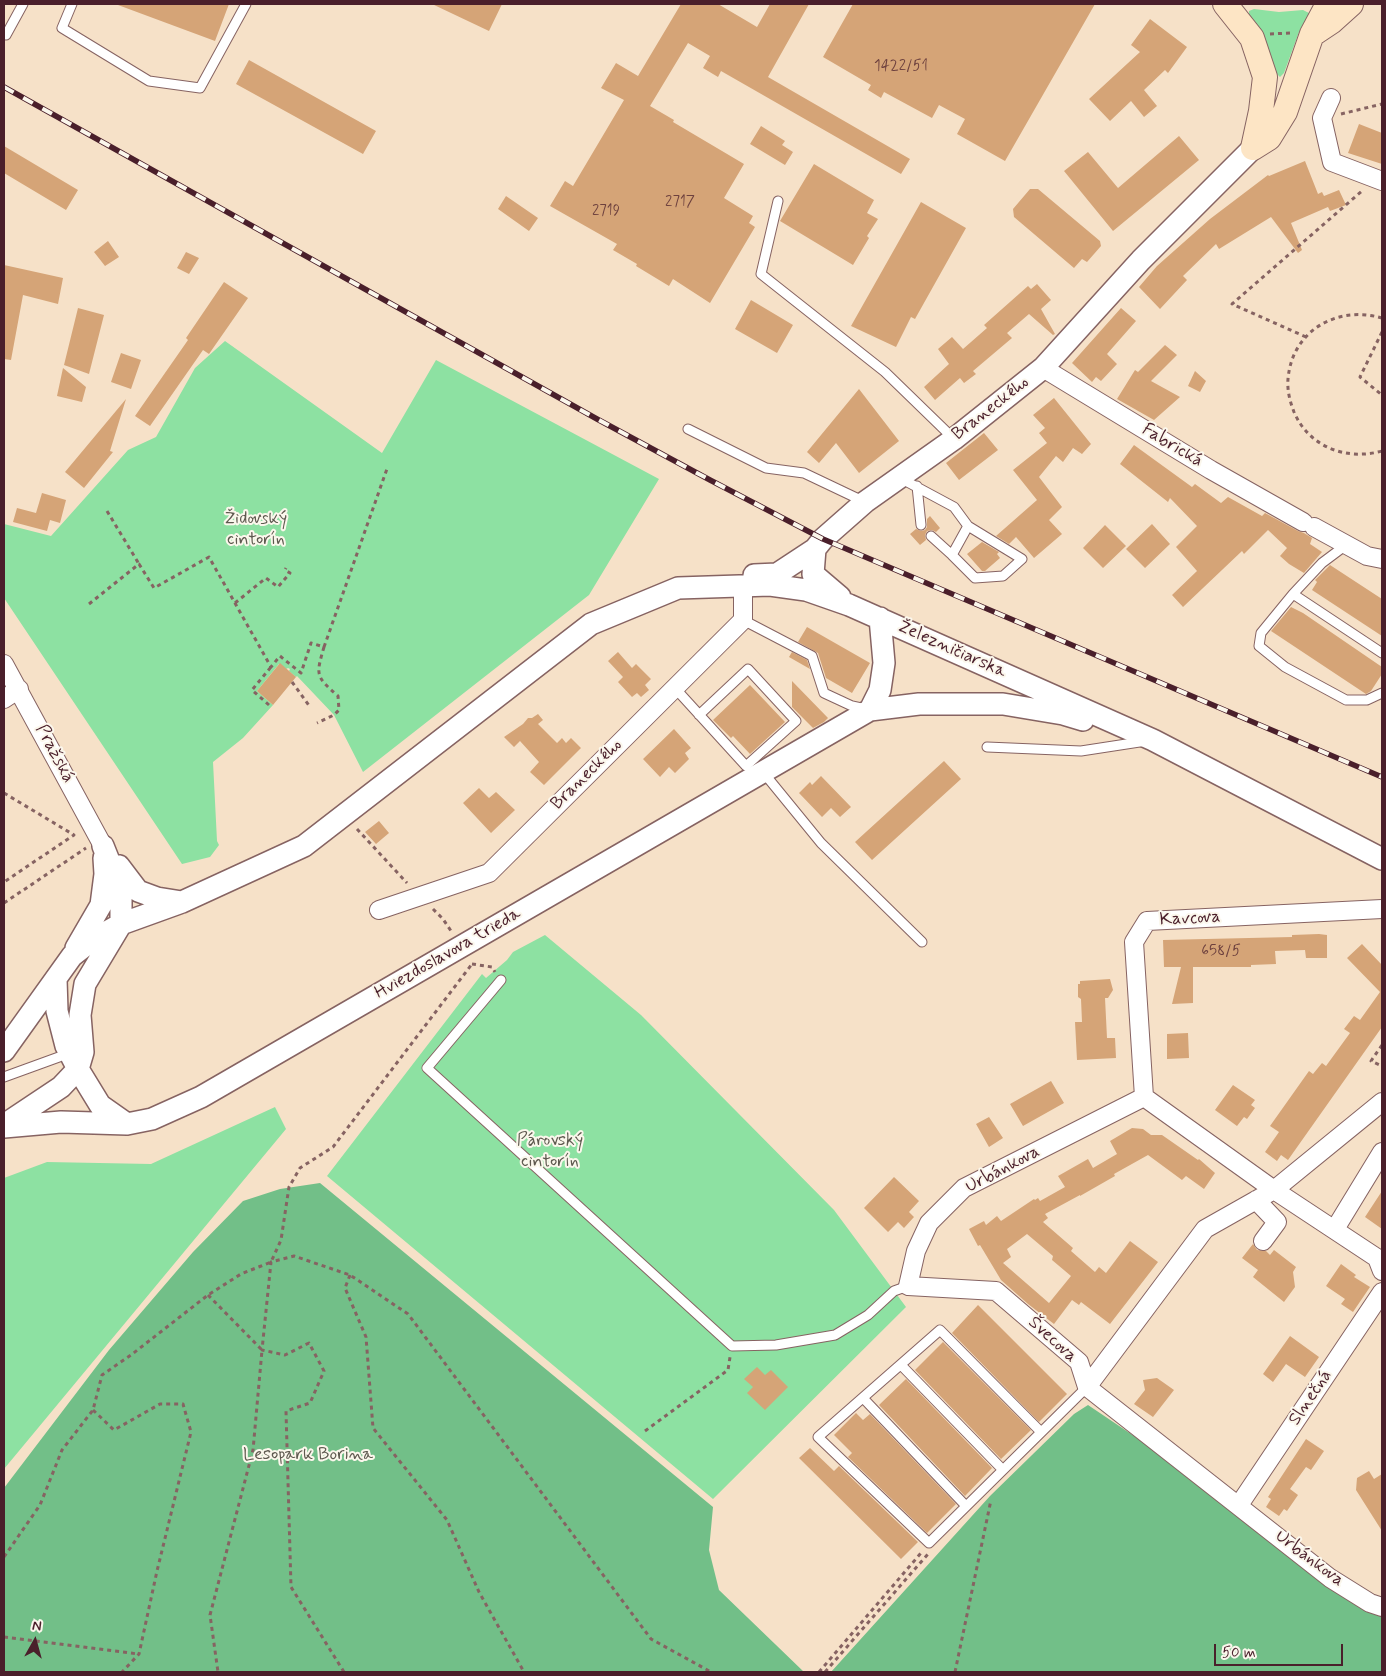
<!DOCTYPE html>
<html>
<head>
<meta charset="utf-8">
<style>
  body { margin:0 }
  #map { position:relative; width:1386px; height:1676px; overflow:hidden; background:#f6e1c8; font-family:Mynerve,sans-serif }
  canvas { display:block }
  .frame { position:absolute; inset:0; border:5px solid #4a1f2b; pointer-events:none }
  .north { position:absolute; left:10px; top:1616px; width:50px; height:50px; -webkit-text-stroke:4px #fbf7ec; paint-order:stroke; rotate:7deg; font-size:14px; font-weight:700; line-height:20px; text-align:center; color:#4a1f2b }
  .north::after { content:''; display:block; margin:auto; width:18px; height:22px; background:#4a1f2b; clip-path:polygon(50% 0,100% 100%,50% 72%,0 100%) }
  .scale { position:absolute; left:1214px; top:1644px; width:129px; height:22px; box-sizing:border-box; border:2px solid #4a1f2b; border-top:0; padding-left:6px; font-size:15px; line-height:18px; white-space:nowrap; color:#4a1f2b; -webkit-text-stroke:4px #fbf7ec; paint-order:stroke }
</style>
</head>
<body>
<div id="map">
<canvas width="1386" height="1676"></canvas>
<div class="frame"></div>
<div class="north">N</div>
<div class="scale">50 m</div>
</div>
<script>
const c = document.querySelector('canvas').getContext('2d');
c.lineJoin = 'round';
function fill(path, color) { c.fillStyle = color; c.fill(path, 'evenodd'); }
function stroke(path, color, width, dash) { c.strokeStyle = color; c.lineWidth = width; c.lineCap = dash ? 'butt' : 'round'; c.setLineDash(dash || []); c.stroke(path); }
function label(font, color, halo, rows, align = 'center') {
  c.font = font + ' Mynerve,sans-serif'; c.lineWidth = 4; c.setLineDash([]); c.textBaseline = 'middle'; c.strokeStyle = halo; c.fillStyle = color; for (const [text, x, y, turn = 0] of rows) {
    c.save(); c.translate(x, y); c.rotate((+turn || 0) * Math.PI / 180); c.textAlign = isNaN(turn) ? turn : align; if (halo) c.strokeText(text, 0, 0); c.fillText(text, 0, 0); c.restore();
  }
}
fill(new Path2D(`
  M1254,9L1279,12L1303,10L1309,13V18L1299,32L1284,73L1280,77L1275,72C1272,50 1261,34 1249,15V11Z
  M225,341L382,453L436,360L659,479L589,595L363,772L334,715L297,676L296,677L289,671L290,669L288,668L286,669L279,664L257,691L273,705L243,738L213,762L217,841L219,845L210,857L182,864L4,598V524L51,536L128,450L156,437L195,368Z
  M545,935L641,1015L834,1210L906,1307L713,1499L327,1176L482,974L486,978L507,960L513,952Z
  M275,1107L286,1129L4,1469V1178L47,1162L151,1164Z`), '#8de1a2');
fill(new Path2D(`
  M320,1183L713,1507L709,1550L719,1590L804,1672H4V1488L109,1350L193,1252L243,1201L280,1189Z
  M1088,1405L1382,1603V1672H831L990,1496L1074,1414Z`), '#72bf88');
fill(new Path2D(`
  M119,4H229L215,41L118,5Z
  M432,4H502L489,31Z
  M681,4H718L757,27L770,4H809L768,77L910,159L901,174L721,71L718,77L703,68L710,56L688,43L650,106L674,120L673,122L744,164L724,198L753,216L749,223L755,227L710,303L673,279L669,286L636,266L637,264L613,250L617,244L550,206L565,181L573,186L624,100L601,88L616,63L638,76Z
  M853,4H1095L1005,161L957,134L965,119L939,105L932,118L884,92L881,98L868,90L871,85L823,57Z
  M1150,19L1187,47L1168,73L1165,70L1144,90L1157,106L1144,117L1131,101L1110,121L1089,99L1140,52L1131,45Z
  M249,60L376,131L363,154L236,84Z
  M1359,124L1382,133V164L1348,153Z
  M761,126L785,141L782,145L793,152L785,165L750,144Z
  M1179,136L1199,160L1113,231L1064,171L1088,152L1118,188Z
  M4,146L78,190L66,210L4,173Z
  M1305,161L1318,194L1322,192L1324,196L1339,190L1346,205L1330,211L1328,207L1291,223L1302,250L1298,253L1271,217L1219,249L1216,244L1183,276L1187,280L1160,309L1139,287L1157,266L1210,219L1268,175L1269,176Z
  M814,164L874,200L867,213L878,219L867,236L869,238L853,265L780,221Z
  M1030,189H1038L1100,241L1101,246L1087,262L1082,259L1074,268L1014,217L1013,209Z
  M506,196L538,218L529,231L498,209Z
  M921,202L966,228L915,319L911,317L896,347L851,326Z
  M108,241L119,257L105,266L94,252Z
  M186,252L199,258L189,274L177,268Z
  M4,265L63,278L58,304L23,295L11,360L4,359Z
  M224,282L248,298L209,354L203,350L150,426L135,416L188,340L186,338Z
  M1037,284L1051,300L1041,309L1055,334L1053,335L1029,314L1007,333L1012,338L973,371L976,374L964,383L960,378L935,400L924,387L949,364L938,349L952,337L963,349L987,328L984,325L1028,286L1031,289Z
  M751,300L793,325L777,353L735,329Z
  M78,308L104,315L89,374L64,365Z
  M1121,308L1136,321L1107,354L1117,364L1101,381L1096,377L1092,382L1072,363Z
  M1165,345L1177,355L1151,381L1180,397L1154,420L1117,399L1135,370L1138,372Z
  M121,353L141,360L131,389L111,382Z
  M63,368L86,387L82,402L57,396Z
  M1195,371L1206,381L1200,392L1188,386Z
  M859,389L899,441L859,473L836,443L819,463L807,452Z
  M1054,398L1091,444L1082,454L1073,448L1063,462L1056,456L1039,477L1062,507L1049,520L1062,534L1034,558L1016,537L1009,544L996,536L1037,500L1013,470L1047,443L1039,433L1045,428L1033,415Z
  M126,399L110,451L113,452L84,488L65,472Z
  M984,433L998,450L959,480L946,463Z
  M1134,445L1192,487L1195,484L1221,503L1228,497L1262,516L1265,513L1298,531L1304,533L1312,538L1310,544L1322,552L1304,573L1289,564L1280,556L1287,548L1268,530L1244,554L1242,551L1183,607L1172,595L1197,571L1176,547L1197,526L1170,498L1168,502L1120,464Z
  M42,493L66,500L60,523L50,520L47,531L13,522L17,508L36,513Z
  M930,516L940,528L936,532L932,530L927,531L925,535L926,540L920,545L910,534L916,529L921,531L925,530L927,527V519Z
  M1152,524L1170,544L1145,568L1126,549Z
  M1105,525L1126,546L1103,568L1083,548Z
  M982,542L999,552L997,554L1000,558L985,571H982L967,554Z
  M1330,565L1382,599V636L1312,590L1317,582L1315,580Z
  M1291,607L1303,613L1382,667V674L1371,691L1366,694L1271,631Z
  M807,627L870,663L852,693L826,678L818,653L798,642Z
  M618,652L632,668L636,664L651,679L645,685L649,690L641,697L637,693L632,697L618,682L623,677L608,661Z
  M792,652L807,660L810,669L789,657Z
  M280,663L296,677L273,705L257,691Z
  M792,681L828,718L824,722L813,728L792,707Z
  M750,685L785,722L750,754L733,736L731,738L713,720Z
  M538,714L543,720L538,724L557,743L562,738L566,743L571,738L581,748L544,785L530,772L539,762L520,741L514,747L504,737L523,724L528,718H532Z
  M674,729L691,748L685,753L689,759L675,773L669,767L660,777L643,759Z
  M944,761L961,779L872,860L855,842Z
  M821,776L851,807L840,817L831,808L822,817L799,793L810,782L812,785Z
  M479,788L489,798L496,792L515,810L491,833L463,803Z
  M379,821L389,833L376,844L365,832Z
  M1319,934L1327,935V958H1306L1305,950L1275,951L1276,964L1251,965V967H1193V1003L1172,1004L1181,967H1164L1163,940L1292,937V935Z
  M1362,944L1382,965V1027L1288,1160L1281,1155L1277,1161L1265,1152L1279,1132L1270,1126L1309,1071L1313,1074L1322,1063L1326,1066L1350,1033L1344,1029L1354,1016L1360,1020L1380,992L1347,958Z
  M1110,979L1113,990L1108,998H1105L1107,1038H1115L1116,1058L1077,1060L1075,1022H1082L1081,999L1078,997V984H1080V981Z
  M1188,1033L1189,1058L1167,1059V1034Z
  M1051,1081L1064,1103L1023,1126L1010,1104Z
  M1233,1085L1255,1100L1251,1105L1255,1108L1247,1119L1244,1117L1237,1126L1215,1110Z
  M989,1117L1003,1138L989,1147L976,1124Z
  M1132,1128L1143,1129L1151,1135H1162L1198,1160L1199,1159L1215,1173L1204,1189L1186,1176L1182,1180L1148,1155L1114,1174L1115,1176L1080,1196V1195L1045,1214L1048,1218L1043,1222L1073,1248L1071,1251L1095,1272L1099,1267L1106,1273L1130,1241L1158,1262L1110,1324L1081,1302L1079,1305L1072,1300L1054,1324L1028,1304L1001,1280L980,1245L978,1246L969,1229L984,1221L986,1225L997,1216L1001,1221L1034,1199L1035,1200L1038,1198L1040,1201L1065,1187L1058,1176L1088,1159L1093,1168L1117,1154L1110,1141ZM1027,1234L1053,1256L1052,1260L1071,1276L1049,1303L1003,1263L1011,1257L1007,1249Z
  M894,1177L919,1201L909,1212L914,1217L904,1228L898,1222L888,1232L864,1208Z
  M1382,1191V1229L1365,1217Z
  M1253,1244L1257,1250L1266,1251L1270,1255L1274,1250L1296,1267L1293,1272L1295,1287L1284,1302L1253,1277L1258,1270L1242,1258Z
  M1341,1264L1356,1275L1354,1277L1370,1287L1353,1312L1341,1304L1345,1299L1326,1286Z
  M978,1305L1067,1394L1039,1422L952,1333Z
  M1290,1336L1319,1357L1305,1377L1286,1364L1273,1382L1263,1374Z
  M943,1342L1031,1430L1001,1459L915,1370Z
  M757,1367L765,1375L771,1370L788,1387L765,1410L747,1393L753,1387L744,1379Z
  M1157,1378L1174,1390L1153,1417L1134,1404L1145,1390L1143,1380Z
  M906,1379L992,1468L965,1496L879,1405Z
  M856,1413L863,1420L870,1414L956,1504L927,1533L848,1457L852,1453L834,1435Z
  M1306,1439L1324,1451L1311,1470L1306,1467L1290,1489L1298,1495L1287,1511L1284,1509L1279,1516L1266,1507L1271,1499L1268,1497Z
  M810,1448L834,1471L839,1466L918,1542L901,1559L799,1458Z
  M1369,1471L1374,1479L1382,1474V1531L1356,1490L1357,1478Z`), '#d5a477');
const service = new Path2D(`
  M72,4L62,28L149,81L200,88L246,4
  M4,33L6,35L23,4
  M778,201L761,274L885,372L954,439
  M688,429L766,468L804,473L865,502
  M900,478L954,507L968,526L1022,559L1003,576L975,578L952,555L968,526
  M917,486L921,525
  M931,536L952,555
  M1346,545L1322,563L1293,594L1261,633L1259,646L1285,667L1346,700H1367L1382,693
  M1293,594L1382,653
  M743,620L812,656L824,693L852,706L866,709
  M674,687L746,766L796,721L748,669L699,715
  M987,747L1081,751L1146,741
  M763,772L821,843L922,942
  M501,980L427,1068L732,1346L776,1345L835,1335L868,1315L894,1291L908,1286
  M4,1077L59,1057
  M901,1365L1003,1470
  M863,1398L966,1506
  M1041,1432L940,1330L818,1437L929,1543C981,1491 1034,1439 1087,1387`);
const minor = new Path2D(`
  M1331,98L1322,118L1332,162L1382,181
  M1043,368L1211,470L1303,522
  M1314,527L1367,556L1382,559
  M4,664L103,846
  M4,699L19,689
  M379,910L489,873L743,620V586
  M1144,1097L964,1188L929,1223L916,1251L908,1286L996,1291L1079,1362L1087,1387L1330,1578L1370,1603L1382,1607
  M1144,1097L1134,942L1147,921L1382,909
  M1144,1097L1274,1190L1377,1258L1382,1271
  M1256,1200L1277,1222L1263,1241
  M1335,1229L1382,1152
  M1087,1387L1205,1229L1274,1190L1382,1102
  M1239,1505L1382,1292`);
const tertiary = new Path2D(`
  M815,549L813,574L840,597
  M754,575L777,574L815,549L823,539L865,502L954,439L1043,368L1141,260L1253,148
  M870,710L880,690L884,663L880,618
  M119,866L138,891L157,898L182,902
  M76,948L101,905L105,874L104,858
  M56,979L57,1011L66,1046L78,1069L100,1105L127,1124
  M4,1051L72,956L91,941L121,924L182,902L304,846L591,624L678,588L770,585L806,590L849,605L1153,740L1382,859
  M4,1125L61,1087L78,1069L83,1052L80,1015L85,984L121,924V891L103,846
  M4,1127L61,1122L127,1124L152,1119L201,1097L870,710L919,704H1003L1063,714L1083,720`);
const secondary = new Path2D(`
  M1225,4L1252,38L1265,77L1261,111L1253,148
  M1316,32L1331,22L1351,4
  M1253,148L1269,138L1285,112L1312,34L1328,4`);
stroke(service, '#866362', 11);
stroke(minor, '#866362', 20);
stroke(tertiary, '#866362', 24);
stroke(secondary, '#866362', 26);
stroke(new Path2D(`
  M1270,34L1291,33
  M1341,114L1382,104
  M1382,318C1338,305 1292,330 1288,379C1287,390 1290,402 1294,412C1309,447 1346,461 1382,451
  M1382,332L1360,377L1382,395
  M1306,337L1232,304L1363,190
  M107,511L139,564
  M235,603L266,578L278,587L290,573L285,570L286,568
  M89,604L139,564L154,588L209,557L271,667L280,656L301,673L311,643L324,647C316,675 315,676 338,696L339,710L334,715L317,723
  M324,647L388,466
  M292,682L310,707
  M269,705L252,690L271,667
  M4,793L74,835L4,882
  M357,829L407,883
  M4,903L86,848
  M433,909L443,919L451,931
  M472,964L492,967L495,972
  M1382,1045L1371,1061L1382,1066
  M350,1275L345,1288L366,1337L373,1428L447,1520L479,1592L524,1672
  M208,1295L262,1350L253,1450L210,1615L218,1672
  M93,1410L114,1430L160,1404H183L191,1432L157,1571L139,1654L122,1672
  M645,1431L728,1370L730,1357
  M4,1557L40,1505L62,1450L93,1410L102,1375L131,1355L208,1295L241,1274L271,1262L281,1240L289,1187L300,1168L333,1147L472,964
  M4,1637L138,1654
  M344,1672L291,1587L286,1411L310,1403L324,1371L309,1343L285,1355L262,1350L271,1262L294,1256L350,1275L408,1314L651,1639L711,1672
  M819,1672L921,1553
  M825,1672L928,1554
  M955,1672L991,1500`), '#866362', 3, [4, 4]);
stroke(service, '#fff', 9);
stroke(minor, '#fff', 18);
stroke(tertiary, '#fff', 21);
stroke(secondary, '#fde5c5', 24);
const rail = new Path2D(`
  M4,87L597,419L710,480L823,539L1382,777`);
stroke(rail, '#4a1f2b', 5.5);
stroke(rail, '#fbf7ec', 4, [11]);
label('15px', '#6d403e', null, [
  ["1422/51",901,67],
  ["2717",680,203],
  ["2719",606,212],
  ["658/5",1221,952]
]);
label('18px', '#4a1f2b', '#fbf7ec', [
  ["Braneckého",991,409,-38],
  ["Fabrická",1172,446,31],
  ["Železničiarska",952,650,24],
  ["Pražská",54,754,62],
  ["Braneckého",587,775,-45],
  ["Kavcova",1190,919,-3],
  ["Hviezdoslavova trieda",448,954,-30],
  ["Urbánkova",1003,1170,-28],
  ["Švecova",1052,1340,42],
  ["Slnečná",1311,1398,-56],
  ["Urbánkova",1309,1559,37]
]);
label('18px', '#5e594f', '#fbf7ec', [
  ["Židovský",256,519],
  ["cintorín",256,540],
  ["Párovský",550,1141],
  ["cintorín",550,1162],
  ["Lesopark Borina",308,1455]
]);
</script>
</body>
</html>
